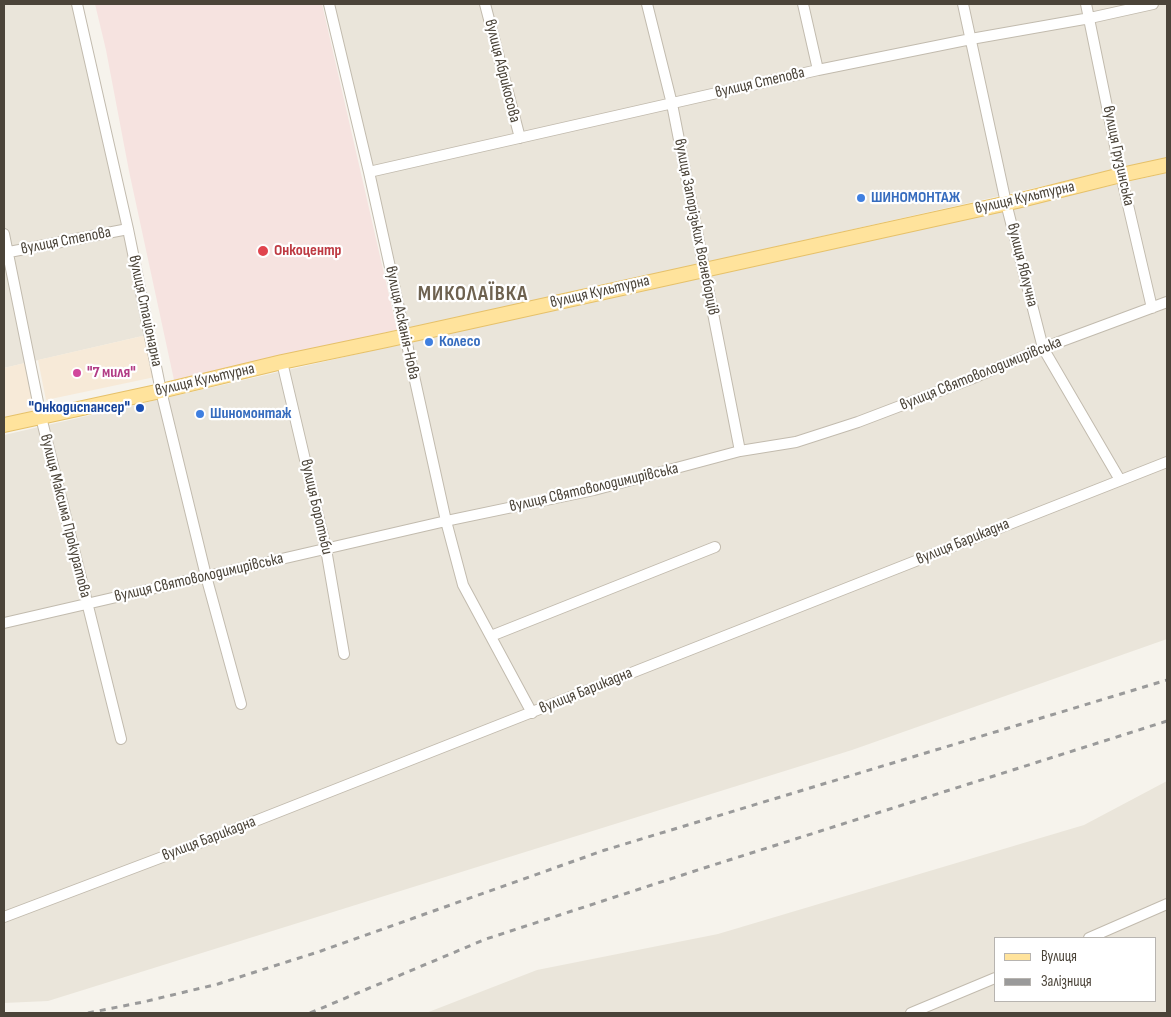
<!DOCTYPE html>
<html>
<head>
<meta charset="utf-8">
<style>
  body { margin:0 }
  #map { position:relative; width:1171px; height:1017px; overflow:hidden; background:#f6f3ec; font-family:"Sofia Sans Condensed",sans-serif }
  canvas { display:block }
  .frame { position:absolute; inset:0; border:5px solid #4b4439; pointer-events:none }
  .legend { position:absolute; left:994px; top:937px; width:162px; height:65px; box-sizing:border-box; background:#fff; border:1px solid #b7b4b0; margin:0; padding:6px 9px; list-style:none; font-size:15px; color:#4b4439 }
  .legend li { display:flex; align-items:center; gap:10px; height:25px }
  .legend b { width:25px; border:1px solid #b7b4b0 }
</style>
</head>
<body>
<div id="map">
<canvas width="1171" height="1017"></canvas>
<div class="frame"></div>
<ul class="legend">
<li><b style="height:6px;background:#ffe39c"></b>Вулиця</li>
<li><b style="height:6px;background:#9a9a9a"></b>Залізниця</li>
</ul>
</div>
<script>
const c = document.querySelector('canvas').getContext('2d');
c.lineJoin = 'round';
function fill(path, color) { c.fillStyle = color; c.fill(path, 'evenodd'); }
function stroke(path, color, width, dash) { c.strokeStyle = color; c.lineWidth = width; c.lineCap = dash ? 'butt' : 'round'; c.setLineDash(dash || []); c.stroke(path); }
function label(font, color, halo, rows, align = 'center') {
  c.font = font + ' "Sofia Sans Condensed",sans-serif'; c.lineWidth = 4.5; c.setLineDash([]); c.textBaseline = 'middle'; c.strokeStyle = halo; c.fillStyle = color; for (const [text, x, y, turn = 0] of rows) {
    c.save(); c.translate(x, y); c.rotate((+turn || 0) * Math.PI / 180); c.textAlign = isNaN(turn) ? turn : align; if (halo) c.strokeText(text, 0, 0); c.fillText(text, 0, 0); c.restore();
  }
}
fill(new Path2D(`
  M4,4H75L147,335L4,368Z
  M332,4H1167V158L408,330Z
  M1167,173V639L852,750L48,1001L4,1003V435L414,341Z
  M1167,781V1013H426L537,970L718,934L1084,825ZM995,938H1155V1001H995Z`), '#eae5da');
fill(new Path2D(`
  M147,335L155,377L46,400L38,360Z
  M25,363L35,410L4,418V368Z`), '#f7ead8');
fill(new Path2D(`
  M95,4H322L397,330L174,380L129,171L106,50Z`), '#f6e3e0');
const minor = new Path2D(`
  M77,4L128,229L161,391L206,576L241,704
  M329,4L369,172L446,521L463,585L532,713
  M485,4L520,138
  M647,4L672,104L740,451
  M803,4L818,70
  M963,4L1006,203L1043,348L1120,480
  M1086,4L1121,175L1152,308
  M369,172L818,70L971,39L1090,18L1153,4
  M4,234L41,417L121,739
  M4,253L128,229
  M282,362L326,549L344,654
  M4,623L446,521L594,490L740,451L796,442L858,422L971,379L1043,348L1167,302
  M491,636L715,547
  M4,917L202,842L1167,462
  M1089,938L1167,904
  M911,1013L995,978`);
const major = new Path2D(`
  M4,425L161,391L282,362L387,340L1017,201L1121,175L1167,165`);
stroke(minor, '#c2bbae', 12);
stroke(major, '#e6c16a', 16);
stroke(minor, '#fff', 10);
stroke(major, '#ffe39c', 14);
stroke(new Path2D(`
  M88,1013L143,1002L218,984L252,973L321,951L605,850L1167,680
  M310,1013L486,939L704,868L1167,721`), '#9a9a9a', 3, [6, 6]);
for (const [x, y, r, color] of [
  [861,198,5,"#3f7fe0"],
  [263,251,6,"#e0444e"],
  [429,342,5,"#3f7fe0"],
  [77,373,5,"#d1479c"],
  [140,408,5,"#1a4fb4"],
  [200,414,5,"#3f7fe0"]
]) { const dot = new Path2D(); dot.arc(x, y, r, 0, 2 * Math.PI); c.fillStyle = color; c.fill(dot); stroke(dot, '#fff', 2); }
label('16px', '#4b4439', '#fff', [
  ["вулиця Абрикосова",502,71,76],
  ["вулиця Степова",760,83,-13],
  ["вулиця Грузинська",1118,156,78],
  ["вулиця Культурна",1025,198,-13],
  ["вулиця Запорізьких Вогнеборців",696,227,79],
  ["вулиця Степова",66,241,-11],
  ["вулиця Яблучна",1022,265,76],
  ["вулиця Культурна",600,292,-13],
  ["вулиця Стаціонарна",145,311,78],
  ["вулиця Асканія-Нова",402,323,78],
  ["вулиця Святоволодимирівська",981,374,-22],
  ["вулиця Культурна",205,380,-13],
  ["вулиця Святоволодимирівська",594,488,-13],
  ["вулиця Боротьби",316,507,77],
  ["вулиця Максима Прокуратова",65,516,76],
  ["вулиця Барикадна",963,542,-22],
  ["вулиця Святоволодимирівська",199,578,-13],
  ["вулиця Барикадна",586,691,-22],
  ["вулиця Барикадна",209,839,-21]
]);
label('bold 16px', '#366cbe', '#fff', [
  ["ШИНОМОНТАЖ",871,198],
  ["Колесо",439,342],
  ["Шиномонтаж",210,414]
], 'left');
label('bold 16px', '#be3a42', '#fff', [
  ["Онкоцентр",274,251]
], 'left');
label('bold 16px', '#b23c85', '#fff', [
  ["\"7 миля\"",87,373]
], 'left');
label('bold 16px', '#164399', '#fff', [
  ["\"Онкодиспансер\"",130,408]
], 'right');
c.letterSpacing = '1px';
label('bold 21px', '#6e6250', '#fff', [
  ["МИКОЛАЇВКА",473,295]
]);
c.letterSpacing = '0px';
</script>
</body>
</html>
